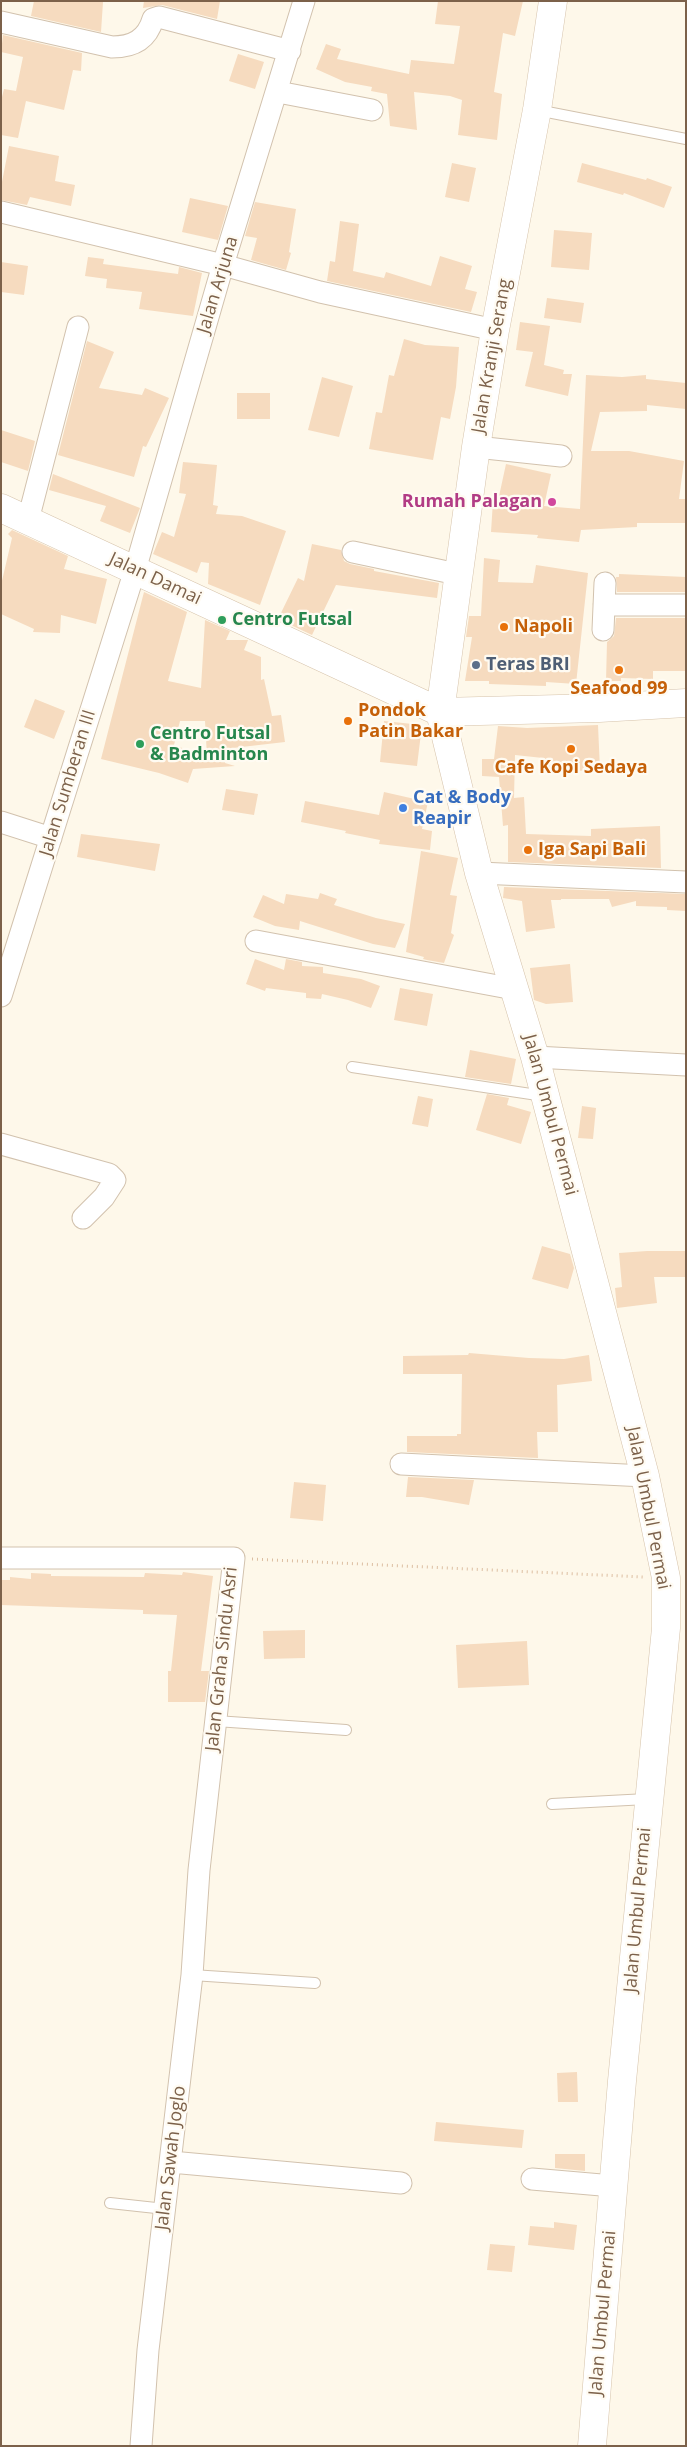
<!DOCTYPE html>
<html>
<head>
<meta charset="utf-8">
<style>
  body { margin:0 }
  #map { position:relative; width:687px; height:2447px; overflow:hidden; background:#fef8ea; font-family:"Open Sans",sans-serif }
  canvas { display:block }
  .frame { position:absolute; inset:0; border:2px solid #7c614a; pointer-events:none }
</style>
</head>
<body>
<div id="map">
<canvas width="687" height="2447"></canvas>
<div class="frame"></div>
</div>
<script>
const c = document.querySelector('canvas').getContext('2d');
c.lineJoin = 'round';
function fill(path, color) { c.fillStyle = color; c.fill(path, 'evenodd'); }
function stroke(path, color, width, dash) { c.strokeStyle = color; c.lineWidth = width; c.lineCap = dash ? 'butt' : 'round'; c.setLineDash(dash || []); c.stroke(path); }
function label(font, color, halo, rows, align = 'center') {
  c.font = font + ' "Open Sans",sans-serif'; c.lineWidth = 4.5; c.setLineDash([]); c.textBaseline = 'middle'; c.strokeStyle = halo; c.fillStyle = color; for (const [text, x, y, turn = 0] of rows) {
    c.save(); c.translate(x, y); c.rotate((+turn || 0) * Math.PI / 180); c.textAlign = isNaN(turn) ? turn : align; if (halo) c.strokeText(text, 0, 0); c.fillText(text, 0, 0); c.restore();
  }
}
fill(new Path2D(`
  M34,1L103,2L101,32L31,16Z
  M144,1H220L217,19L162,5L143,8Z
  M438,1H523L515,36L503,33L494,92L502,94L497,140L458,135L462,100L450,96L414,92L417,130L390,126L387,94L371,91L372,87L345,82L316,69L326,44L341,49L337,59L409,74L411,60L454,64L460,26L435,24Z
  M3,35L82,53L81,71L73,70L64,110L26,101L18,138L1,135V101L4,89L16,91L23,57L1,52Z
  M238,54L264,62L255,89L229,81Z
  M9,146L59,156L55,181L75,185L71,206L30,197L27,205L1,200V187Z
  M452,163L476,168L469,202L445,197Z
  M582,163L646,180L647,178L672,187L664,208L624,193L623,195L577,182Z
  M190,198L228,206L218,240L182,232Z
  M255,202L296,209L289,252L291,253L286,270L251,260L257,238L245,236Z
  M340,221L359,224L353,271L384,278L386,272L431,286L440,256L472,266L465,289L477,292L471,312L327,281L330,261L335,262Z
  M554,230L592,233L589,270L551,267Z
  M88,257L104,259L103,264L178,274L179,267L202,273L193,316L139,309L142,292L106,288L107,279L85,276Z
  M1,262L28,266L24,295L1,292Z
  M547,298L584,303L581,323L544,318Z
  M520,322L550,326L544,365L564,370L563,374H572L568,396L525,386L533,352L516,350Z
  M404,339L425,345L459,347L456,387L450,419L441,417L433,460L369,449L376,412L382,413L389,375L394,376Z
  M87,341L114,352L99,388L142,395L145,388L169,398L146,447L143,446L134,477L58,455Z
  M586,375L622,377L646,375V379L686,383V409L647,405V411L600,412L591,451H629L684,461L679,499H686V523H637V527L581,530L579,542L537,538L538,535L491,532L493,501H498L506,464L551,474L544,506L580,509Z
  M322,377L353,386L339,437L308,430Z
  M237,393H270V419H237Z
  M1,430L35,441L28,471L1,462Z
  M183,462L217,465L213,505L218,506L216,514L242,516L286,531L260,605L208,584L209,563L201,562L197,573L153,554L162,532L174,537L186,494L179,493Z
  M53,474L140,508L130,533L100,521L106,506L49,490Z
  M12,530L68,556L64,569L107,579L96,624L61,615L60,633L33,632L34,629L1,614V585L12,538L8,534Z
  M312,544L341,550L344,561L350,564L374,569V571L439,583L437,598L336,585L312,635L278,619L298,578L304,581Z
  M484,558L500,560L498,582L533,583L536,565L588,573L576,684L546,682V686L489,684V681H465L472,637H466L469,616H481Z
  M619,574L686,577V592H617L616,577H619Z
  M144,592L187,612L168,681L201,688L205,620L230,631L226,640H248L244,650L261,657V680L264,679L272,716L281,715L285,742L224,749L225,763L235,766L193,769L188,783L159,773L101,759ZM180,721H205L207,757L174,745Z
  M616,618H686V671H653V679L621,678V681H606L607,642L614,636Z
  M35,699L65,711L54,739L24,727Z
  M384,721L422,725L417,766L380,762Z
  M598,725L600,770L544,772L543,758L515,755L514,798L524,797L526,834L591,836V829L660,826L661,868L508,862V825L503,826L499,777L482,776V759H494L498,726L527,728Z
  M226,789L258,794L254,815L222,810Z
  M384,792L428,802L422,829L432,831L430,850L379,844L380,840L345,833L346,831L301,822L305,801L379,815Z
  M81,834L160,844L155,871L77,857Z
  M421,851L458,858L450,895L457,896L451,933L454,935L444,963L427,960L423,959L424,957L406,952Z
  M504,887L686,894V911L667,910V907L636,906V901L612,907L609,899H561V900H551L555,928L526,932L522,901L503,898Z
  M320,893L337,899L334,905L376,918L405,924L395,948L373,944L300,921L299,930L275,926L253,917L263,895L284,904L286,894L318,899Z
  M255,959L284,970L286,959L302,962V966L323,967V973L361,979L380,986L371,1008L348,1000L322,994L321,999L306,998V993L266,988L265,991L246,984Z
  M570,964L573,1002L546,1004L534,1000L530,968Z
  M400,988L433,994L427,1026L394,1020Z
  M470,1050L516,1059L511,1084L465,1077Z
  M487,1094L509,1098L507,1105L531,1112L521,1144L476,1130Z
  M418,1096L433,1099L428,1127L412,1124Z
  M582,1106L596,1108L593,1139L578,1138Z
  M542,1246L570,1254L574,1268L568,1289L532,1279Z
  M647,1251H686V1277H654L657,1303L617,1308L615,1288L622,1287L619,1253Z
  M469,1353L529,1358L564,1359L589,1355L592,1381L557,1385L558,1432H537L538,1458L407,1452V1436H457V1434H461L462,1374H403V1356L468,1355Z
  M408,1477L474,1480L469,1505L422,1497H406Z
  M294,1482L326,1485L323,1521L290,1518Z
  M183,1572L213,1576L201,1671H209L205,1702H168V1671H171L177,1615L143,1614V1610L1,1605V1580H10V1577L31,1579V1573L51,1574V1576L144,1577L145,1573L182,1575Z
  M305,1630V1658L264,1659L263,1631Z
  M527,1641L529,1685L458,1688L456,1645Z
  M577,2072L578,2102H558L557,2073Z
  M436,2122L524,2130L522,2148L434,2141Z
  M555,2154H585V2171L555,2168Z
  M554,2222L577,2225L574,2250L528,2245L530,2226L554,2228Z
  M490,2244L515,2246L512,2272L487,2270Z`), '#f6dbbf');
const service = new Path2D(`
  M537,110L686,139
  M352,1067L544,1096
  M216,1721L346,1730
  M552,1804L647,1799
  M192,1975L315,1983
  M110,2203L165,2209`);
const minor = new Path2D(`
  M1,22L112,47C132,47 147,40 153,19L159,17L290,51
  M278,92L372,110
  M1,212L223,265L320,292L495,330
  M476,447L561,456
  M28,520L78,327
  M353,552L457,574
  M604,605H686
  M603,630L605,583
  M1,822L51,838
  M479,873L686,882
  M256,941L514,989
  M1,996L135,570L223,265L304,1
  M535,1057L686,1065
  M1,1144L109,1174L115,1180L104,1197L83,1218
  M401,1464L645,1476
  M1,1558H234L199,1870L192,1975L148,2350L141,2446
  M171,2162L401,2183
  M532,2179L613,2186`);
const secondary = new Path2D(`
  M553,1L537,110L495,330L476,447L440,712L479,873L535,1057L645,1476L666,1578V1628L622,2081L592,2446
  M1,508L440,712L599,708L686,703`);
stroke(service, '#d2c2ae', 12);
stroke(minor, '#d2c2ae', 23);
stroke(secondary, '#d6c3ab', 29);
stroke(new Path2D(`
  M252,1559L643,1577`), '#dcbea1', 3, [1, 4]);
stroke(service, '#fff', 10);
stroke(minor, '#fff', 21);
stroke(secondary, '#fff', 28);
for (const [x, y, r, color] of [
  [552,502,5,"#d1479c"],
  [222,620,5,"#2e9e5b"],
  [504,627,5,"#e8710a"],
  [476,665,5,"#5c6f8a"],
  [619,670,5,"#e8710a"],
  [348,721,5,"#e8710a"],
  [140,744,5,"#2e9e5b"],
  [571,749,5,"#e8710a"],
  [403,808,5,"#3f7fe0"],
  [528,850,5,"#e8710a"]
]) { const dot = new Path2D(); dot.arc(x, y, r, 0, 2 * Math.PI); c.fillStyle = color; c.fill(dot); stroke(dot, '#fffbf2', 2); }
label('18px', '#7c614a', '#fffbf2', [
  ["Jalan Arjuna",218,285,-73],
  ["Jalan Kranji Serang",492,356,-80],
  ["Jalan Damai",155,579,25],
  ["Jalan Sumberan III",68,783,-73],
  ["Jalan Umbul Permai",550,1115,75],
  ["Jalan Umbul Permai",648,1508,79],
  ["Jalan Graha Sindu Asri",222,1659,-84],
  ["Jalan Umbul Permai",638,1910,-85],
  ["Jalan Sawah Joglo",171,2158,-83],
  ["Jalan Umbul Permai",603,2313,-85]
]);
label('bold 18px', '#b23c85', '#fffbf2', [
  ["Rumah Palagan",542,502]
], 'right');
label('bold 18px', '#27864d', '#fffbf2', [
  ["Centro Futsal",232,620],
  ["Centro Futsal",150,734],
  ["& Badminton",150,755]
], 'left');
label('bold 18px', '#c56008', '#fffbf2', [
  ["Napoli",514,627],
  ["Seafood 99",619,689,"center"],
  ["Pondok",358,711],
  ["Patin Bakar",358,732],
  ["Cafe Kopi Sedaya",571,768,"center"],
  ["Iga Sapi Bali",538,850]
], 'left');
label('bold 18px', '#4e5e75', '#fffbf2', [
  ["Teras BRI",486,665]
], 'left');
label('bold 18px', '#366cbe', '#fffbf2', [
  ["Cat & Body",413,798],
  ["Reapir",413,819]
], 'left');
</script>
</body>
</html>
